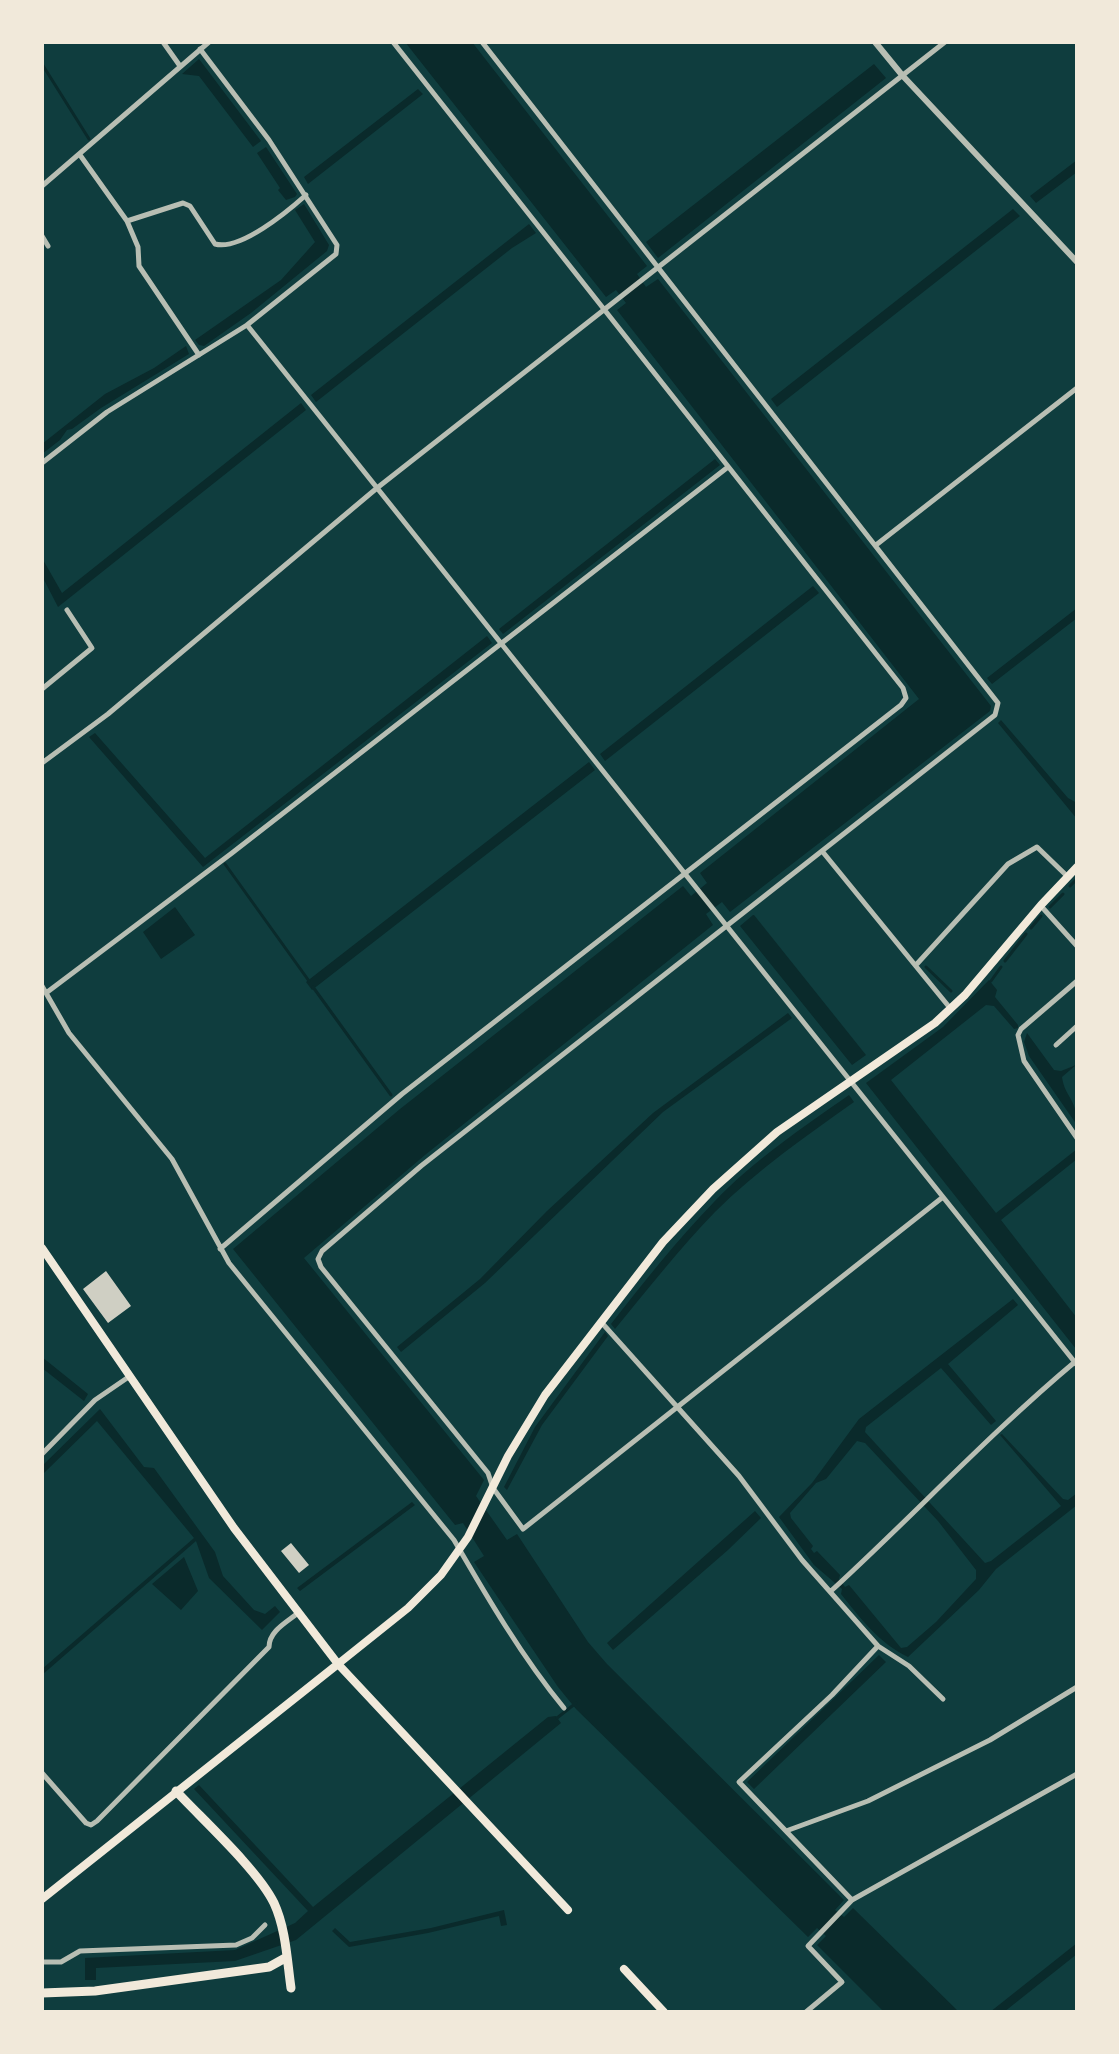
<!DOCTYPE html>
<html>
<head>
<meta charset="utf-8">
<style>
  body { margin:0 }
  #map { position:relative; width:1119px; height:2054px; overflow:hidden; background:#0f3d3e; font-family:"Archivo Narrow",sans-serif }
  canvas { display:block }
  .frame { position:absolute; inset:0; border:44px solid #f1e9da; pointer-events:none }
</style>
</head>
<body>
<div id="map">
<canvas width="1119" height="2054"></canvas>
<div class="frame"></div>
</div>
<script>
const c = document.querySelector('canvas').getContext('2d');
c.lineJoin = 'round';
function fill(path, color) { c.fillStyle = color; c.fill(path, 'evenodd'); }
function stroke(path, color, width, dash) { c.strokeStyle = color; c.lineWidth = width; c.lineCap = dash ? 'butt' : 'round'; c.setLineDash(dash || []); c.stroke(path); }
fill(new Path2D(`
  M405,42H472L647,266L637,274L646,287L658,279L991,706L990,711L730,912L722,902L706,914L713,925L425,1155L304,1258L484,1480L476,1496L507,1540L517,1534L588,1642L607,1664L844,1900L835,1910L844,1917L853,1908L959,2012H884L817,1945L826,1936L817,1928L808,1937L576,1709L558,1687L474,1562L484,1556L463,1523L455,1525L233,1249L400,1109L683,886L691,896L707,883L700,873L919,699L617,310L626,303L616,290L606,297Z
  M199,59L261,141L253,147L199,76L182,74Z
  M874,64L886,78L658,258L646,242Z
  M418,89L423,94L308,184L304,177Z
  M266,147L297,194L295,197L286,200L278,190L280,188L257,153Z
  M1077,160V172L1036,203L1030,196Z
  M304,204L329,245L327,251L251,313L204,346L199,345L195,340L281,280L315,242L295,210Z
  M1013,209L1020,216L777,407L771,399Z
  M529,224L536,233L512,248L316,402L311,395Z
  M186,346L189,354L101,408L72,429L67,430L60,440L42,454V444L105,394L154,368Z
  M301,403L306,410L58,607L42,576V558L62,593Z
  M715,459L720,465L503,634L499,629Z
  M813,586L819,593L605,761L600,754Z
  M1077,608V618L992,684L987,678Z
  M487,636L492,643L203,867L89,737L95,733L205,858Z
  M1001,720L1068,798L1077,803V819L998,723Z
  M589,762L595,770L312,990L306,982Z
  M175,907L195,935L161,959L143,932Z
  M753,915H754L866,1055L852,1065L740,926Z
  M989,980L997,990L995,997L1018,1025V1028L1014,1029L994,1006L986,1005L891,1080L996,1213L1077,1149V1159L1001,1220L1077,1318L1076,1349L866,1083L943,1027Z
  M788,1013L792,1018L663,1112L485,1283L401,1352L397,1347L480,1279L547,1211L653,1113Z
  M1027,1033L1054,1070L1061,1071L1076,1065L1062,1077C1065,1098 1077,1098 1077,1125L1029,1056L1024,1042Z
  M849,1095L854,1102C806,1136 757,1170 715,1212C679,1249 648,1289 615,1329L611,1324C644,1282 677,1240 714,1202C754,1160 802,1128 849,1095Z
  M1013,1299L1018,1305L948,1364L996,1421L991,1425L941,1368L866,1427L865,1432L985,1563L991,1561L1061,1506L1000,1435L1002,1434L1063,1499L1068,1500L1077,1493V1505L996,1569L979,1590L908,1657C879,1643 860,1618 841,1594L842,1589L814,1565L779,1517L812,1483L859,1419ZM857,1441L865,1443L938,1521L976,1570V1579L936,1622L907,1647L901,1648L849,1585L845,1587L839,1579L840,1575L817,1551L814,1553L811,1549L813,1546L791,1518L790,1513L816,1483L826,1479Z
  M605,1332L608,1336L542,1425L507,1490L504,1487L535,1427Z
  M42,1357L88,1394L84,1401L42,1368Z
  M100,1409L144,1467L154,1468L215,1552L223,1576L254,1610L265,1614L275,1606L280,1612L262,1630L209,1578L196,1541L42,1675V1669L194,1538L97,1421L42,1475V1466Z
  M412,1502L415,1505L300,1591L297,1588Z
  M755,1511L761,1518L728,1550L613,1650L607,1643Z
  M184,1557L198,1591L181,1610L152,1584Z
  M879,1655L886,1662L754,1789L747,1782Z
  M556,1716L561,1723L296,1940L235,1961L96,1968V1980H85V1958L235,1950L295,1923L308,1911L194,1789L199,1785L313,1907L548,1717Z
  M504,1910L507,1925L501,1926L499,1916L428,1933L349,1947L332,1931L335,1928L350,1942L431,1928Z
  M1077,1943V1954L1004,2012H990Z`), '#0a2a2b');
stroke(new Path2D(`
  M42,64L89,139
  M225,864L309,981
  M1070,886L1077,879
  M1050,907L1063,894
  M1031,928L1041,916
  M1005,961L1026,934
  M926,967L951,991
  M991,981L1001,967
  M313,987L391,1095
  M557,1718L576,1703`), '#0a2a2b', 3);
fill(new Path2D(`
  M106,1271L131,1306L108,1323L83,1289Z
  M291,1543L309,1565L299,1573L281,1551Z`), '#cfcfc3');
stroke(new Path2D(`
  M163,42L180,66
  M482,42L998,703L995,715L421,1166L322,1251L318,1259L321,1267L488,1473L493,1488L523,1529L943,1197L1077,1365
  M80,155L127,221L138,247L139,266L199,355
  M42,186L209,42
  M127,221L183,203L190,206L215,244C240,251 287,212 306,195
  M42,236L48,246
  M247,325L943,1197
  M42,463L107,412L247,325L336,254L337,245L269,140L200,49
  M876,545L1077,388
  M42,689L92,648L67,610
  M42,763L108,714L377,488L945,42
  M822,851L950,1008
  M1041,906L1077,946
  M916,965L1008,864L1037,847L1068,877
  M1077,981L1021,1029L1018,1035L1024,1061L1077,1138
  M42,986L69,1033L172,1159L229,1263L454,1540C487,1597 522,1657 564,1708
  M46,993L232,853L728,467
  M1056,1045L1077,1026
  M220,1249L402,1094L901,705L906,698L903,688L393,42
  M602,1323L739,1476L802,1560L878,1646
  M42,1454L95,1400L130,1376
  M831,1591C914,1515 990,1433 1076,1361
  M42,1773L86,1823L91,1825L97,1821L269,1647C269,1631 287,1622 298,1613
  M786,1831L868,1801L990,1740L1077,1687
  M852,1900L739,1782L832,1695L878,1646L909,1666L943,1699
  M42,1962H61L80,1951L236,1945L252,1938L265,1925
  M806,2012L842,1982L808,1946L852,1900L1077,1774`), '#b8beb3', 5);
stroke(new Path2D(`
  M875,42L902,75L1077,262`), '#b8beb3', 6);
stroke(new Path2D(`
  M568,1910L338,1664L408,1608L441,1575L468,1537L508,1456L545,1395L663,1242L713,1189L777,1132L935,1023L965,995L1041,905L1077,867
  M624,1969L664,2012`), '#f1e9da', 8);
stroke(new Path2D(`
  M42,1248L234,1528L338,1664L42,1899`), '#f1e9da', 8);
stroke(new Path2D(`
  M176,1791C203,1820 258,1870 274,1903C286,1929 287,1960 291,1988
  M42,1993L95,1991L269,1967L287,1957`), '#f1e9da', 9);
</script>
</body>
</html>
